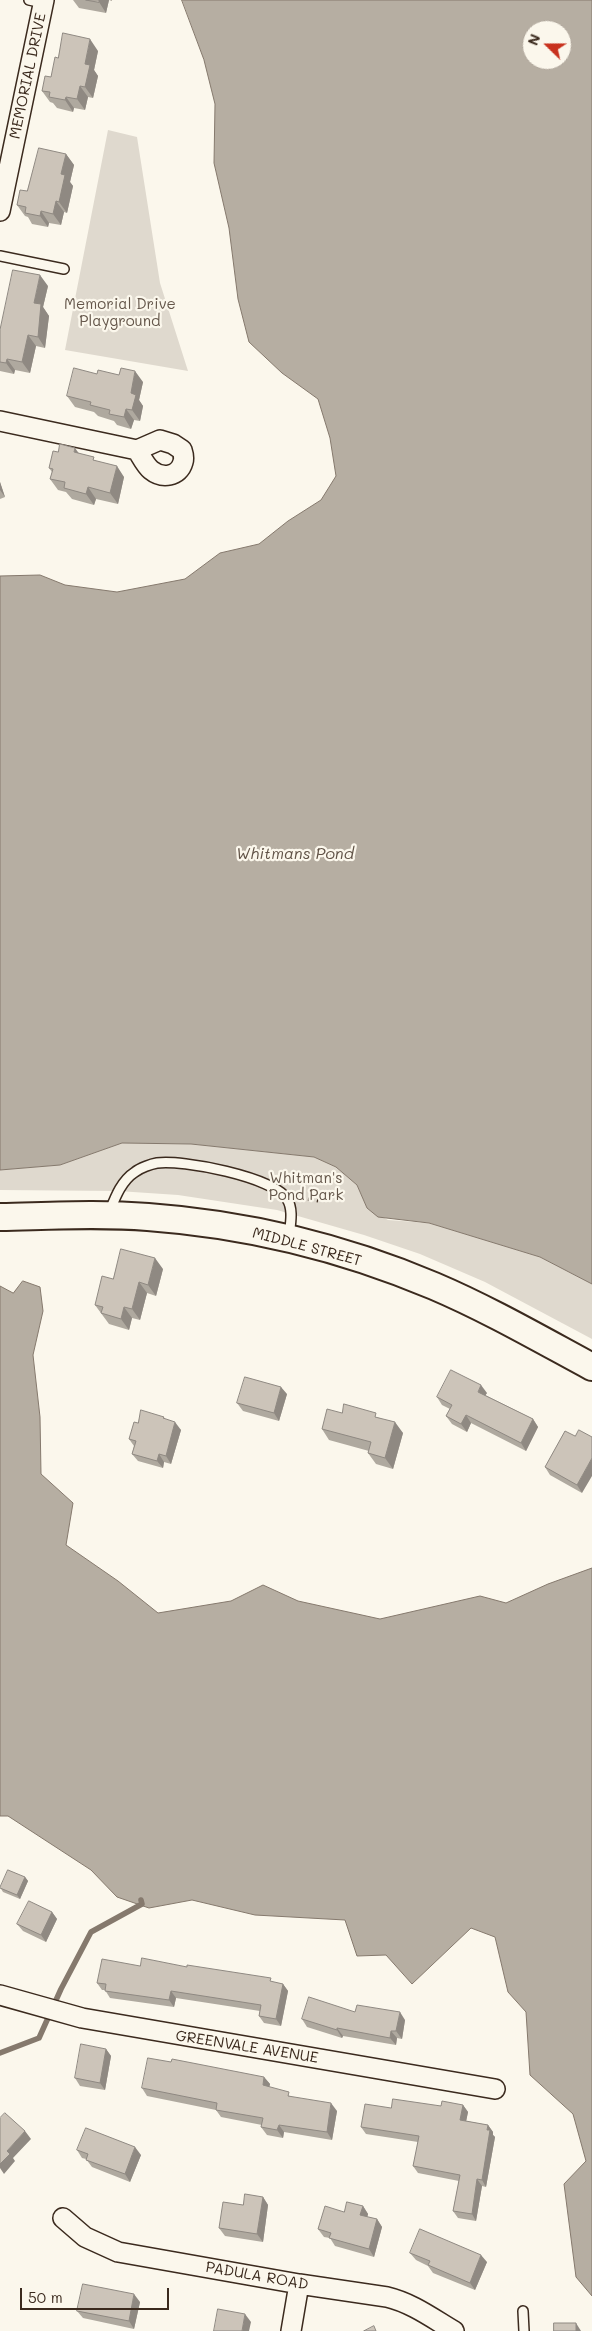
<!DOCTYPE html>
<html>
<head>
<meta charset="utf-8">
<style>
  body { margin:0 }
  #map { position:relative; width:592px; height:2331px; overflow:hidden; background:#fbf7ec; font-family:Mali,sans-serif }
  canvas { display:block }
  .north { position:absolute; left:522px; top:20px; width:50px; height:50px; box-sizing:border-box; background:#fbf7ec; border:1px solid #aea59a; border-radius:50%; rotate:292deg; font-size:14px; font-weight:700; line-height:20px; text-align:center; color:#3b2a1e }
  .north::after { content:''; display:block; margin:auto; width:18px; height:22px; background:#c8321e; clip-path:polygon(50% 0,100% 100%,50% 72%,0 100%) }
  .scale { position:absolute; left:20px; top:2288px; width:149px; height:22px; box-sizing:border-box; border:2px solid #3b2a1e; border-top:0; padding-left:6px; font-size:15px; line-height:18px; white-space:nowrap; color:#3b2a1e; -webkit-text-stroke:4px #fbf7ec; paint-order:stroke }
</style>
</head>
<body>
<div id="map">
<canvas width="592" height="2331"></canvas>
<div class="north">N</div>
<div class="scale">50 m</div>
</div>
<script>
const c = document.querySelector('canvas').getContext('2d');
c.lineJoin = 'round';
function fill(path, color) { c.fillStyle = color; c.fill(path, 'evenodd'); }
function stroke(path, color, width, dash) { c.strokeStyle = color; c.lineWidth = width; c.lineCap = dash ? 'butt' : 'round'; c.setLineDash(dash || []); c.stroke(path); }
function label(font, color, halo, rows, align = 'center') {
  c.font = font + ' Mali,sans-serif'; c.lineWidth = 4.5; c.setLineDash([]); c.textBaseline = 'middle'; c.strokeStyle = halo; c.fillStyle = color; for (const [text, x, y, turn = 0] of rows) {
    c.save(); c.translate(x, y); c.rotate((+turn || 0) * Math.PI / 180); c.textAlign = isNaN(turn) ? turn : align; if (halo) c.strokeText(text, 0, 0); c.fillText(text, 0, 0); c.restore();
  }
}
fill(new Path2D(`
  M108,130L137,137L160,283L188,371L65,350Z
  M122,1143L191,1144L314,1157L336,1167L357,1185L367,1208L388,1220L429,1223L540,1257L592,1284V1339L485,1282L420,1254L364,1235L277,1210L178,1195L118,1191L0,1190V1170L60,1165Z`), '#dfd9ce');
const water = new Path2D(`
  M182,0H592V1284L540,1257L429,1223L378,1217L367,1208L357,1185L336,1167L314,1157L191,1144L122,1143L60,1165L0,1170V576L40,575L65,585L117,592L185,579L220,553L259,544L288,521L321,500L336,476L330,438L318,399L282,373L249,342L238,299L229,228L214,163L215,104L204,60ZM532,30H562V60H532Z
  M23,1281L40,1287L43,1311L33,1355L40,1417L41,1474L73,1503L66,1545L118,1581L158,1613L231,1601L263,1585L298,1601L380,1619L480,1596L506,1603L548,1584L592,1568V2296L576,2277L564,2184L586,2161L573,2114L530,2075L526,2012L508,1992L495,1937L471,1928L412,1984L386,1955L357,1956L345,1920L255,1915L192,1900L149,1908L117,1897L91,1870L8,1816H0V1286L13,1293Z`);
fill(water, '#b6aea2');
stroke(water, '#85796d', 1);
stroke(new Path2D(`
  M0,2053L39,2038L61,1989L91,1932L142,1904L141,1900`), '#85796d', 5.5);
const service = new Path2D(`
  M29,0L43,3
  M0,256L64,269
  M109,1213C115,1198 121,1181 135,1172C140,1168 151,1164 157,1163C181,1159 274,1177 287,1199C294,1210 290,1225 289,1237
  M523,2311L524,2331`);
const minor = new Path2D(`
  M0,211L44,0
  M0,421L137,450L160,440L173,444L182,450C183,453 184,459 183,462C179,477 162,479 151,470C145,465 141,456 137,450
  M0,1995L82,2018L495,2089
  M63,2218L85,2237L118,2252L299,2284L387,2297C412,2303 432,2318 454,2331
  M291,2331L299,2284`);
const secondary = new Path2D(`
  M0,1217C49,1216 99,1213 148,1217C245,1224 344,1248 434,1286C488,1309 540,1339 592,1367`);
stroke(service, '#3b2a1e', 12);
stroke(minor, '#3b2a1e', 22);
stroke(secondary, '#3b2a1e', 30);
stroke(new Path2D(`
  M308,1199L318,1201`), '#3b2a1e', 3, [5, 4]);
stroke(service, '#fbf7ec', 9);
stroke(minor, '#fbf7ec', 19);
stroke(secondary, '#fbf7ec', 26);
fill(new Path2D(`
  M73,0H112V1L109,0L106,13L79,8Z
  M98,51L94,70L98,76L93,98L88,97L85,110L74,108L73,112L57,108L53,103L50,102L42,91L51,77L58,58Z
  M66,154L74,165L70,182L73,186L67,213L64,212L61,225L49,223L48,227L32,224L28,217L25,216L17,205L27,191Z
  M48,286L43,307L49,316L45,348L36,346L30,373L15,370L14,374L0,371V330Z
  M97,374L143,382L139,400L143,406L140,421L134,420L131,429L117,425L114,421L98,416L94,412L75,407L67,396Z
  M58,452L80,454L96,461L124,477L118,504L96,499L94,505L72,499L66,492L58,490L50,479L52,472L49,468Z
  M0,482L5,497L0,499Z
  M163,1269L156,1296L147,1293L140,1320L132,1318L129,1330L109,1324L95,1305L113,1279Z
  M487,1393L485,1395L533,1419L538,1427L526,1451L471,1423L467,1432L452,1424L446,1416L450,1409L442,1405L437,1397Z
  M287,1394L279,1421L243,1411L237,1403Z
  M342,1413L380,1418L403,1433L393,1469L376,1464L368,1453L369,1451L329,1440L322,1429Z
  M164,1417L165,1419L181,1430L171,1464L164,1462L163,1468L138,1461L132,1454L134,1446L129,1439L138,1423Z
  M565,1431L582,1493L550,1475L545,1467Z
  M25,1877L28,1881L20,1899L3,1892L0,1887Z
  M52,1912L57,1919L46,1942L23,1931L17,1924Z
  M140,1966L187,1967L283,1984L288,1991L281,2026L264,2023L259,2016L260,2011L176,1998L174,2007L110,1998L105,1990H102L97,1983Z
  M355,2012L405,2020L402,2039L397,2038L396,2045L343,2036L342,2038L307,2027L302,2019Z
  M106,2049L111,2056L105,2090L80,2086L75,2078Z
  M264,2077L270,2084L269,2087L292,2097L337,2111L332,2140L284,2132L283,2138L267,2135L261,2127L262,2125L221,2117L216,2110L147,2096L142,2088Z
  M463,2105L468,2112L466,2121L488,2125L493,2132V2135L495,2137L486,2187L482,2186L476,2221L458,2218L453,2211L459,2181L418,2173L413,2166L418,2142L366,2134L361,2127L391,2108Z
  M77,2150L141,2155L130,2182L92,2167L86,2159L82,2158Z
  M263,2197L268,2205L263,2242L225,2236L219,2228L243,2205Z
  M363,2206L368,2214L367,2217L377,2219L382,2227L374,2257L335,2246L330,2238L324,2237L318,2229L344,2212Z
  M410,2253L487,2262L475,2290L433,2273L428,2266L416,2260Z
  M140,2302L134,2329L83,2318L77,2311Z`), '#afa99f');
fill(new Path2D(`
  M99,0H109L106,13L99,2Z
  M90,39L98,51L94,70L98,76L93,98L85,87V64Z
  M80,86L88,97L85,110L77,99Z
  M66,97L74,108L73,112L65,100Z
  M66,154L74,165L70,182L73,186L67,213L59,202L61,174Z
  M56,201L64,212L61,225L53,214Z
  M41,211L49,223L48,227L40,216Z
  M40,275L48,286L43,307L49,316L45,348L38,337L34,303Z
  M28,335L36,346L30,373L22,362Z
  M7,359L15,370L14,374L6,363Z
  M135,371L143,382L139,400L143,406L140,421L132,410L131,393Z
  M126,409L134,420L131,429L124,417Z
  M75,448L83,459L74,452Z
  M117,466L124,477L118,504L110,493Z
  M0,482L5,497L0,490Z
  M88,487L96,499L94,505L86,494Z
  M155,1258L163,1269L156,1296L148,1285Z
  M139,1282L147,1293L140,1320L132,1309Z
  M124,1307L132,1318L129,1330L121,1319Z
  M481,1385L487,1393L483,1399L478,1392Z
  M281,1387L287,1394L279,1421L274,1413Z
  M466,1415L471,1423L467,1432L461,1424Z
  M533,1419L538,1427L526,1451L521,1443Z
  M175,1422L181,1430L171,1464L166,1456Z
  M395,1422L403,1433L393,1469L385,1458Z
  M159,1454L164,1462L163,1468L157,1461Z
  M592,1458V1476L582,1493L577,1485Z
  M25,1877L28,1881L20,1899L17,1895Z
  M52,1912L57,1919L46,1942L41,1935Z
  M283,1984L288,1991L281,2026L276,2019Z
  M171,1991L176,1998L174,2007L169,2000Z
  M400,2012L405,2020L402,2039L396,2031Z
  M337,2028L343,2036L342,2038L337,2030Z
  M391,2031L397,2038L396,2045L390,2038Z
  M106,2049L111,2056L105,2090L100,2083Z
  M264,2077L270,2084L268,2093L263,2085Z
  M331,2103L337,2111L332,2140L327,2132Z
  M463,2105L468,2112L465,2127L460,2120Z
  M279,2125L284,2132L283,2138L277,2130Z
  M488,2125L493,2132V2135L495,2137L486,2187L482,2180Z
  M25,2131L31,2139L13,2158L15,2161L4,2174L0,2168V2164L7,2151Z
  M135,2147L141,2155L130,2182L125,2174Z
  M477,2179L482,2186L476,2221L472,2214Z
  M263,2197L268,2205L263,2242L257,2234Z
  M363,2206L368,2214L366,2223L360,2215Z
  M377,2219L382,2227L374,2257L369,2249Z
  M481,2255L487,2262L475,2290L470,2283Z
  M134,2294L140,2302L134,2329L129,2321Z
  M245,2314L251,2322L249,2331H242Z
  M576,2323L581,2331H576Z`), '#8f8982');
const building = new Path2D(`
  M86,0H99V2Z
  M63,33L90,39L85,64L90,65L85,87L80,86L77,99L66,97L65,100L49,97L50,92L42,91L45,76L51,77L55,57L58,58Z
  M39,148L66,154L61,174L65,175L59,202L56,201L53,214L41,211L40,216L25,213L26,207L17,205L20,190L27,191Z
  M13,270L40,275L34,303L41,304L38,337L28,335L22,362L7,359L6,363L0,362V330Z
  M74,368L97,374L98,370L119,375L121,368L135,371L131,393L136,395L132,410L126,409L124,417L109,414L110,410L90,405L91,402L67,396Z
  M60,444L75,448L74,452L94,457L93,460L117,466L110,493L88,487L86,494L64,488L65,482L50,479L53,469L49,468L53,451L58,452Z
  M121,1249L155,1258L148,1285L139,1282L132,1309L124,1307L121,1319L101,1313L103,1307L95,1305L102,1276L113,1279Z
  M451,1370L481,1385L478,1392L533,1419L521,1443L466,1415L461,1424L446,1416L452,1405L437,1397Z
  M245,1377L281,1387L274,1413L237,1403Z
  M344,1404L376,1413L375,1417L395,1422L385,1458L368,1453L371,1442L322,1429L327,1409L342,1413Z
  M141,1410L164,1417L163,1418L175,1422L166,1456L159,1454L157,1461L132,1454L136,1441L129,1439L134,1422L138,1423Z
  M579,1430L592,1437V1458L577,1485L545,1467L565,1431L575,1436Z
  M8,1870L25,1877L17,1895L0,1888Z
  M29,1901L52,1912L41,1935L17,1924Z
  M142,1958L187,1967V1965L271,1978L270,1981L283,1984L276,2019L259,2016L261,2005L171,1991L169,2000L105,1991L106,1984L97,1983L102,1959L140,1966Z
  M309,1997L355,2012L357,2005L400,2012L396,2031H391L390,2038L337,2028V2030L302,2019Z
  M81,2044L106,2049L100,2083L75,2078Z
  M148,2058L171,2062L172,2059L264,2077L263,2085L289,2092L288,2096L331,2103L327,2132L279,2125L277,2130L261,2127L263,2118L216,2110L217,2103L142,2088Z
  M393,2099L441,2106L442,2101L463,2105L460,2120L488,2125L487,2130H490L482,2180L477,2179L472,2214L453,2211L460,2175L413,2166L419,2136L361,2127L365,2104L391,2108Z
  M5,2113L25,2131L7,2151L10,2154L0,2164V2118Z
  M86,2128L135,2147L125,2174L86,2160L88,2154L77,2150Z
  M245,2194L263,2197L257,2234L219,2228L223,2202L243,2205Z
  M347,2202L363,2206L360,2215L377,2219L369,2249L329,2238L331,2233L318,2229L325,2206L344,2212Z
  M420,2229L481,2255L470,2283L428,2265L430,2261L410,2253Z
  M83,2284L134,2294L129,2321L77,2311Z
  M218,2309L245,2314L242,2331H214Z
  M554,2323H576V2331H554Z
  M374,2326L376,2331H364Z`);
fill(building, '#ccc4b9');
stroke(building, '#8f8982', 1);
label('15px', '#3b2a1e', '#fbf7ec', [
  ["MEMORIAL DRIVE",28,76,-78],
  ["MIDDLE STREET",307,1247,15],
  ["GREENVALE AVENUE",247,2047,9],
  ["PADULA ROAD",257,2276,10]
]);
label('15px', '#64564a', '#fbf7ec', [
  ["Memorial Drive",120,304],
  ["Playground",120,321],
  ["Whitman's",306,1178],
  ["Pond Park",306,1195]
]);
label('italic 16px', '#605246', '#fbf7ec', [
  ["Whitmans Pond",295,854]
]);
</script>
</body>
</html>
